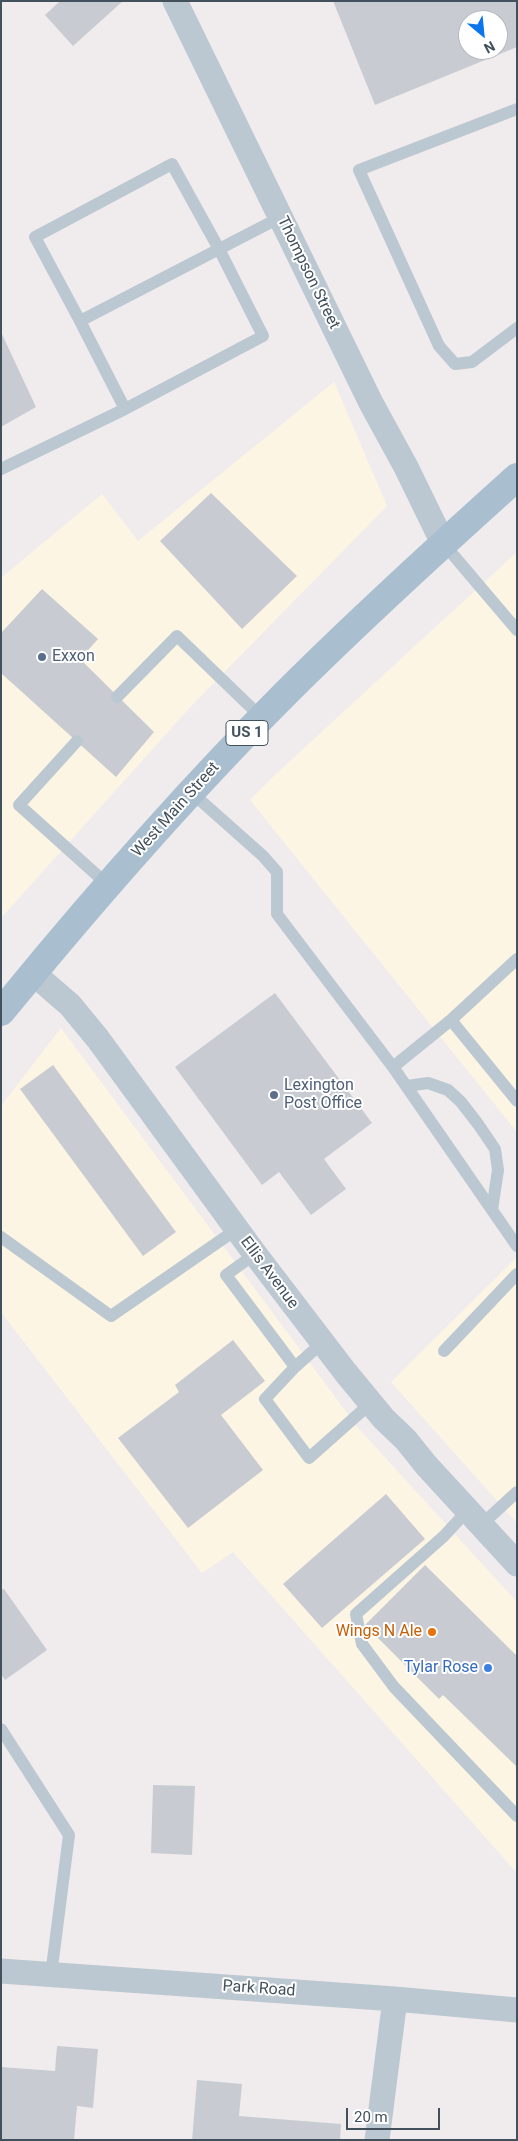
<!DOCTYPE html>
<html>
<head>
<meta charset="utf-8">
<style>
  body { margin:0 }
  #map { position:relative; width:518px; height:2141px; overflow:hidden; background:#f0eced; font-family:Roboto,sans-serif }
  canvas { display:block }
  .frame { position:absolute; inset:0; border:2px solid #43515c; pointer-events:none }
  .north { position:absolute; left:458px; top:10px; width:50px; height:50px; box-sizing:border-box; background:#fff; border:1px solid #b4b9be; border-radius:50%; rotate:152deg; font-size:14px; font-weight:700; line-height:20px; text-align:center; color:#43515c }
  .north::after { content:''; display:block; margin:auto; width:18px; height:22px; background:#0976ee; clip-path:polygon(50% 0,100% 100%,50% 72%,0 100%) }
  .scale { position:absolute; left:346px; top:2108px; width:94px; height:22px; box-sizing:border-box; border:2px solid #43515c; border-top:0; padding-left:6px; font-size:15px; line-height:18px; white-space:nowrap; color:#43515c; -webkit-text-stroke:4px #fff; paint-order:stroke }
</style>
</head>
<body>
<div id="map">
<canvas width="518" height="2141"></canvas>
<div class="frame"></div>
<div class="north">N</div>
<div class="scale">20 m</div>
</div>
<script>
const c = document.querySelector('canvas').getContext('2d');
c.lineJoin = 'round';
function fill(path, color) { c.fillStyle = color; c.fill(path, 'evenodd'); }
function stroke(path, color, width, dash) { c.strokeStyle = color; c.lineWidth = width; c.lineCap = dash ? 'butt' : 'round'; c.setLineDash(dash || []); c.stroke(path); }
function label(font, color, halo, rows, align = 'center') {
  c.font = font + ' Roboto,sans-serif'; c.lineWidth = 4; c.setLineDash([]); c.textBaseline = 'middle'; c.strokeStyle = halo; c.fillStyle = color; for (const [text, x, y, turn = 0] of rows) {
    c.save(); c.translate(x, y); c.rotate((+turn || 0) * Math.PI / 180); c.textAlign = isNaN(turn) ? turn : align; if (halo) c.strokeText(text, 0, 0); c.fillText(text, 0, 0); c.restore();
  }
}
fill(new Path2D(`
  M334,382L387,506L193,704L1,918V578L102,494L138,541Z
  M517,552V1132L250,800L276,774Z
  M61,1028L359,1429L517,1602V1873L233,1552L202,1573L1,1312V1106Z
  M517,1257V1523L391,1382Z`), '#fdf5e3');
fill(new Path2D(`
  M60,1H123L73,46L45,15Z
  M333,1H517V47L375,105ZM468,20H498V50H468Z
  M1,332L36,407L1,427Z
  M211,493L297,576L242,629L160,541Z
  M42,589L98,639L80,659L154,732L116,777L1,673V633Z
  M275,993L372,1123L324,1159L346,1189L311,1215L279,1172L262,1185L175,1067Z
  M53,1065L176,1232L143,1256L20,1089Z
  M233,1340L265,1381L221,1415L263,1470L188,1528L118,1438L179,1392L175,1385Z
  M386,1494L425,1539L322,1628L283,1584Z
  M425,1565L517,1656V1767L443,1695L439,1699L365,1625Z
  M4,1589L47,1650L5,1680L1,1674V1590Z
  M153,1785L195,1786L192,1855L151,1853Z
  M57,2046L98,2049L93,2108L77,2106L74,2140H1V2067L55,2071Z
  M197,2080L242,2084L239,2116L341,2124L340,2140H192Z`), '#c8ccd2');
stroke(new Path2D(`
  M517,109L359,170L439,346L455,364L472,362L517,328
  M80,321L35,237L172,164L219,249L263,336L125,409
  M1,469L125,409L80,321L281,217
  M443,543L517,630
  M117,697L177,636L262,718
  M77,741L19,805L108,885
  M191,792L263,856L277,872V914L393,1067L517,1246
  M517,959L451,1020L517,1101
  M393,1067L451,1020
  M407,1086L428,1083L448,1090L461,1102L478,1124L495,1149L498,1170L492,1210
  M1,1237L111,1316L240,1227
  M255,1254L226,1275L295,1367
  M323,1342L295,1367L265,1399L309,1458L371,1403
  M444,1351L517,1274
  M467,1511L444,1536L356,1614L362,1644L394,1687L517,1816
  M481,1525L517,1492
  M1,1729L69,1835L51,1975`), '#bcc8d1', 12);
stroke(new Path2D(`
  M175,1L371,403L406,467L443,543
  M33,973L70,1005L98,1039L255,1254L346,1373L384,1419L406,1440L426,1465L517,1564
  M1,1971L395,1999L517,2010
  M377,2140L395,1999`), '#bcc8d1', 25);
stroke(new Path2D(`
  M1,1012C91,902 185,794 285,694C360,619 438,548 517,477`), '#a9becf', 28);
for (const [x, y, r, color] of [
  [42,657,5,"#5c6f8a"],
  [274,1095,5,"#5c6f8a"],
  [432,1632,5,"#e8710a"],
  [488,1668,5,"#3f7fe0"]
]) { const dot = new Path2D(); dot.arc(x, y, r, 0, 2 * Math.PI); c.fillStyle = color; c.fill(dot); stroke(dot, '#fff', 2); }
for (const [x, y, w] of [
  [247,733,42]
]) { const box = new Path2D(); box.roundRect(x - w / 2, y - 12.5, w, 25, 4); c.fillStyle = '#fff'; c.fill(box); stroke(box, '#43515c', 1); }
label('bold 15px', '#43515c', null, [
  ["US 1",247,733]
]);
label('16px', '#43515c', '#fff', [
  ["Thompson Street",308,273,64],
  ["West Main Street",176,810,-48],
  ["Ellis Avenue",269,1273,53],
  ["Park Road",259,1989,4]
]);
label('16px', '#4e5e75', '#fff', [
  ["Exxon",52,657],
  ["Lexington",284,1086],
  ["Post Office",284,1104]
], 'left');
label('16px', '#c56008', '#fff', [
  ["Wings N Ale",422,1632]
], 'right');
label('16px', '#366cbe', '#fff', [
  ["Tylar Rose",478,1668]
], 'right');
</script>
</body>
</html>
